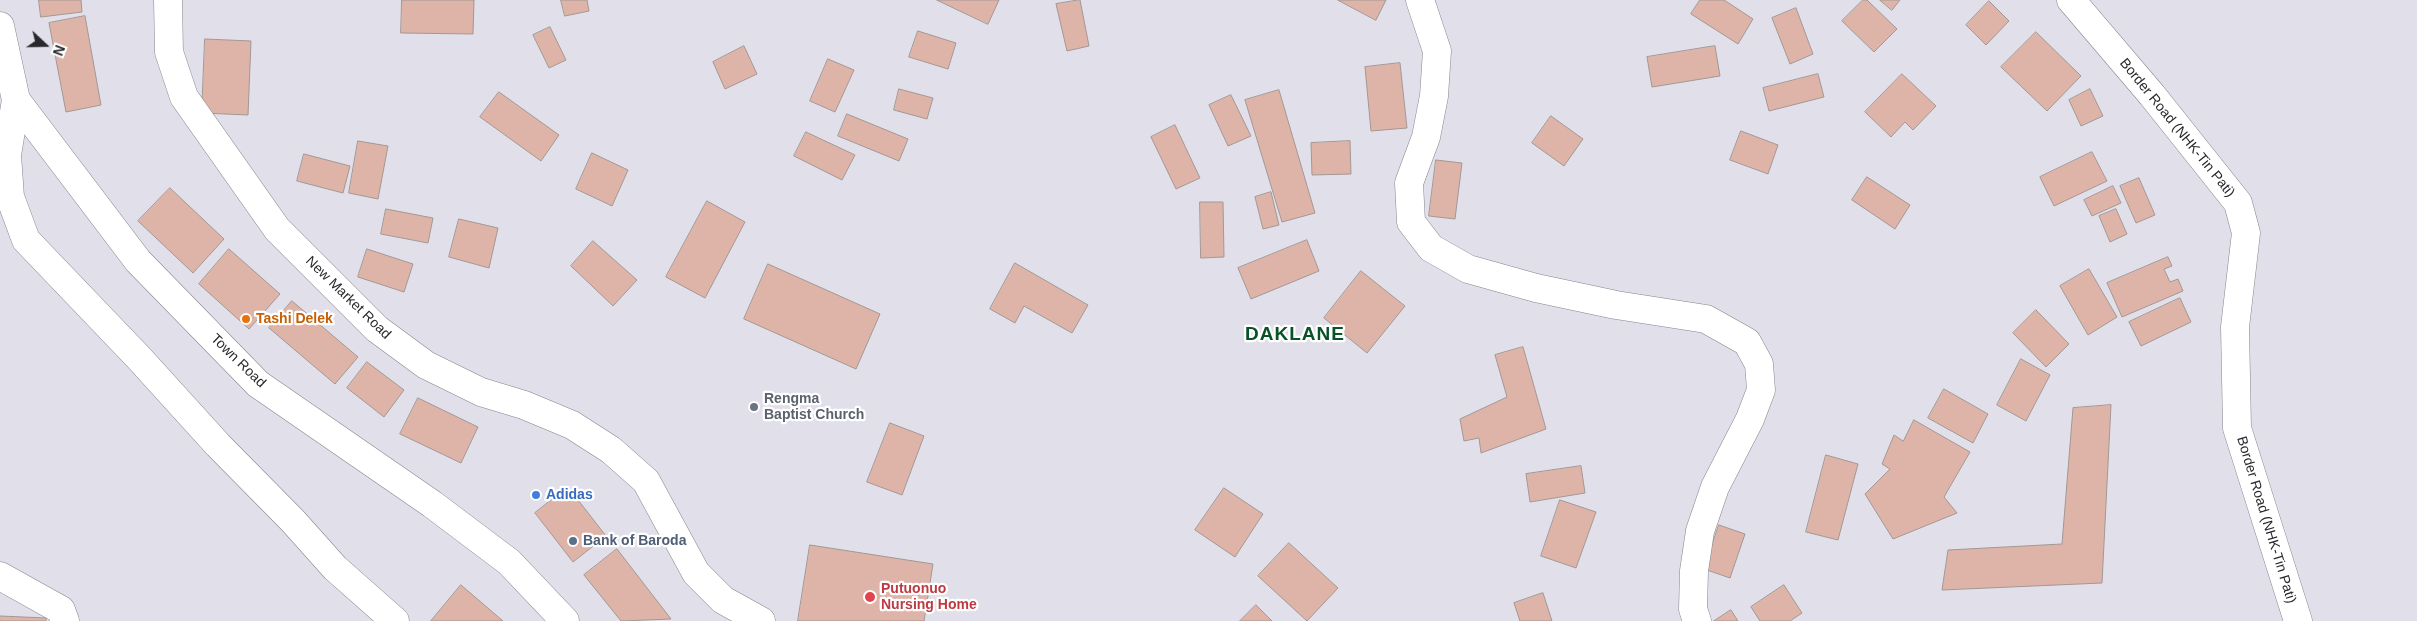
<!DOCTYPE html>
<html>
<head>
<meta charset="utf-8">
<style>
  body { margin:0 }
  #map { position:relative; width:2417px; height:621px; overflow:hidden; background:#e1e0ea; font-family:Arial,sans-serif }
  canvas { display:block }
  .north { position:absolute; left:20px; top:20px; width:50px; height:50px; -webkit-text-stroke:4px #fff; paint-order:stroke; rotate:111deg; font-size:14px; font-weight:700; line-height:20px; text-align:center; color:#29292d }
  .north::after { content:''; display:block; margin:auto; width:18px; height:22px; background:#29292d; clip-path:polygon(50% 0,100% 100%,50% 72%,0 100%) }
</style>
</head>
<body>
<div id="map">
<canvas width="2417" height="621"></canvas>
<div class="north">N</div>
</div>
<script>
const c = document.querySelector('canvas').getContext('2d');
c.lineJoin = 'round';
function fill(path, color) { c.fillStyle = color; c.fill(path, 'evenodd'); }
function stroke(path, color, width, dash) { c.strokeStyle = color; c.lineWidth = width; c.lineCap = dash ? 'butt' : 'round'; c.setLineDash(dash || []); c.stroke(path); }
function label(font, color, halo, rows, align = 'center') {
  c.font = font + ' Arial,sans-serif'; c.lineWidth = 4.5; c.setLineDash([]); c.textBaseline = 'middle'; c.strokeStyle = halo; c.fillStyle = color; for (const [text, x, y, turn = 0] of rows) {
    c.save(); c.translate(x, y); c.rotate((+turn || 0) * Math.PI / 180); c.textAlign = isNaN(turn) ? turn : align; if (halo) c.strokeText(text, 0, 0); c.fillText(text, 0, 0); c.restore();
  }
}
const building = new Path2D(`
  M39,0H81L82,12L41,17Z
  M402,0H474L473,34L401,33Z
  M561,0H587L589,11L565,16Z
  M937,0H999L988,24Z
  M1080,0L1089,46L1067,51L1056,4Z
  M1338,0H1386L1376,20Z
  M1700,0H1724L1753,19L1738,44L1691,14Z
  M1863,0H1867L1897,29L1874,52L1842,21Z
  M1880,0H1900L1892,10Z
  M1989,1L2009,21L1986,45L1966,25Z
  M1796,8L1813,54L1790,64L1772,18Z
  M85,16L101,105L66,112L49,23Z
  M550,27L566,60L549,68L533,35Z
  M918,31L956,43L948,69L909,57Z
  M2036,32L2081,76L2047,111L2001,67Z
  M205,39L251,41L248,115L202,113Z
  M744,46L757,74L725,89L713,62Z
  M1715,46L1720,76L1652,87L1647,57Z
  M828,59L854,70L835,112L810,101Z
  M1400,63L1407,128L1371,131L1365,67Z
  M1818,74L1824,97L1769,111L1763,88Z
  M1902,74L1936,106L1913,130L1905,122L1891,137L1865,112Z
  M899,89L933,98L927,119L894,110Z
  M2090,89L2103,116L2081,126L2069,100Z
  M1279,90L1315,213L1282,222L1245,100Z
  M499,92L559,135L541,161L480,117Z
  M1231,95L1251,136L1228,146L1209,105Z
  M847,114L908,139L899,161L838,136Z
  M1551,116L1583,139L1564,166L1532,143Z
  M1175,125L1200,178L1176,189L1151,137Z
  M1741,131L1778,145L1768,174L1730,160Z
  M806,132L855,155L842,180L794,156Z
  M358,141L388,146L378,199L349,193Z
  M1350,141L1351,174L1312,175L1311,143Z
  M2092,152L2107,181L2054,206L2040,177Z
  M592,153L628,170L612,206L576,189Z
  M304,154L350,166L343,193L297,181Z
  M1436,160L1462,163L1455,219L1429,216Z
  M1867,177L1910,205L1895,229L1852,200Z
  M2139,178L2155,215L2136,223L2120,186Z
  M2113,186L2121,203L2092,216L2084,200Z
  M170,188L224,239L193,273L138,221Z
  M1271,192L1279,225L1263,229L1255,197Z
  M707,201L745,222L705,298L666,277Z
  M1200,202H1223L1224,257L1201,258Z
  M386,209L433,218L428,243L381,234Z
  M2116,209L2127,234L2110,242L2099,216Z
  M459,219L498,228L489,268L449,257Z
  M1307,240L1319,271L1251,299L1238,268Z
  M593,241L637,280L613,306L571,266Z
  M229,249L280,294L249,329L199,284Z
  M367,249L413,264L404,292L358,277Z
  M2168,257L2172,266L2164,269L2170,282L2178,279L2183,291L2122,317L2107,283Z
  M1015,263L1088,305L1072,333L1024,306L1015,323L990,309Z
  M768,264L880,314L856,369L744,319Z
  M2089,269L2117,317L2088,335L2060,286Z
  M1361,271L1405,306L1367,353L1324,318Z
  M2180,298L2191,322L2141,346L2129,322Z
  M292,301L358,357L335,384L269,328Z
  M2036,310L2069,344L2046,367L2013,333Z
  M1523,347L1546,429L1481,453L1479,438L1464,441L1460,419L1507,397L1495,355Z
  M2021,359L2050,375L2026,421L1997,405Z
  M367,362L404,390L384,417L347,388Z
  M1944,389L1988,414L1973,443L1928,418Z
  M418,398L478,427L461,463L400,434Z
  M2111,405L2102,583L1942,590L1948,550L2062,544L2073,408Z
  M1914,420L1970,452L1944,497L1957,513L1893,539L1865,494L1890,469L1882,464L1894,435L1903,441Z
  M890,423L924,436L902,495L867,482Z
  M1826,455L1858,464L1838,540L1806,532Z
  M1581,466L1585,493L1530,502L1526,474Z
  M568,487L606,536L573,562L535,513Z
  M1224,488L1263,514L1235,557L1195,530Z
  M1560,500L1596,512L1576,568L1541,556Z
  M1719,525L1745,534L1730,578L1704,569Z
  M1289,543L1338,588L1307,621L1258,576Z
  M810,545L933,564L924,621H798Z
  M617,549L671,619L621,621L584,575Z
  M461,585L503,621H431Z
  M1784,585L1802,613L1790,621H1760L1751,607Z
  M1543,593L1552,621H1520L1514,603Z
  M1256,605L1272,621H1240Z
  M1731,610L1738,621H1714Z
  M0,616L46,618V621H0Z`);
fill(building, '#dfb4a8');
stroke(building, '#a29794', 1);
const street = new Path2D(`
  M0,576L61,610L65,621`);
const secondary = new Path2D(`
  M168,0L169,52L184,97L277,229L377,329L426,365L481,392L524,405L572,425L611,450L646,481L696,573L723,600L761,621
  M1420,0L1437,51L1434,96L1426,137L1409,183L1411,222L1431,248L1468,269L1536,288L1616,305L1706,319L1747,342L1759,364L1761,390L1750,419L1715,487L1700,531L1694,571L1693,609L1697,621
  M16,100L7,155L10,197L26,240L139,358L218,445L293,521L335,568L395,621`);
const primary = new Path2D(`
  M2071,0L2152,95L2238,203L2246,233L2235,327L2237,428L2298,621`);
const highway = new Path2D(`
  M0,26L16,100L138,261L258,384L432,504L509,562L565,621`);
stroke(street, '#84848d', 29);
stroke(secondary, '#84848d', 29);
stroke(primary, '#84848d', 29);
stroke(highway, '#84848d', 29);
stroke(street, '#fff', 28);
stroke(secondary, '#fff', 28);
stroke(primary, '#fff', 28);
stroke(highway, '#fff', 28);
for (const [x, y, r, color] of [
  [246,319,5,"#e8710a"],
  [754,407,5,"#6b7280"],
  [536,495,5,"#3f7fe0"],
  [573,541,5,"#5c6f8a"],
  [870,597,6,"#e0444e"]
]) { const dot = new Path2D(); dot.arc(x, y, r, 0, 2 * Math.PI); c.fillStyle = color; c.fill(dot); stroke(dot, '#fff', 2); }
label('14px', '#29292d', '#fff', [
  ["Border Road (NHK-Tin Pati)",2177,128,51],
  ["New Market Road",348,298,44],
  ["Town Road",238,361,44],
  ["Border Road (NHK-Tin Pati)",2266,520,73]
]);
label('bold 14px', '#c56008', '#fff', [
  ["Tashi Delek",256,319]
], 'left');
label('bold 14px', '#5b616d', '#fff', [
  ["Rengma",764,399],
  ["Baptist Church",764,415]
], 'left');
label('bold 14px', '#366cbe', '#fff', [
  ["Adidas",546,495]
], 'left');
label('bold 14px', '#4e5e75', '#fff', [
  ["Bank of Baroda",583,541]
], 'left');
label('bold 14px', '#be3a42', '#fff', [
  ["Putuonuo",881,589],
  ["Nursing Home",881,605]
], 'left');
c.letterSpacing = '1px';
label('bold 19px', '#085225', '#fff', [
  ["DAKLANE",1295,335]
]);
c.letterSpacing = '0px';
</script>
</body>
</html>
